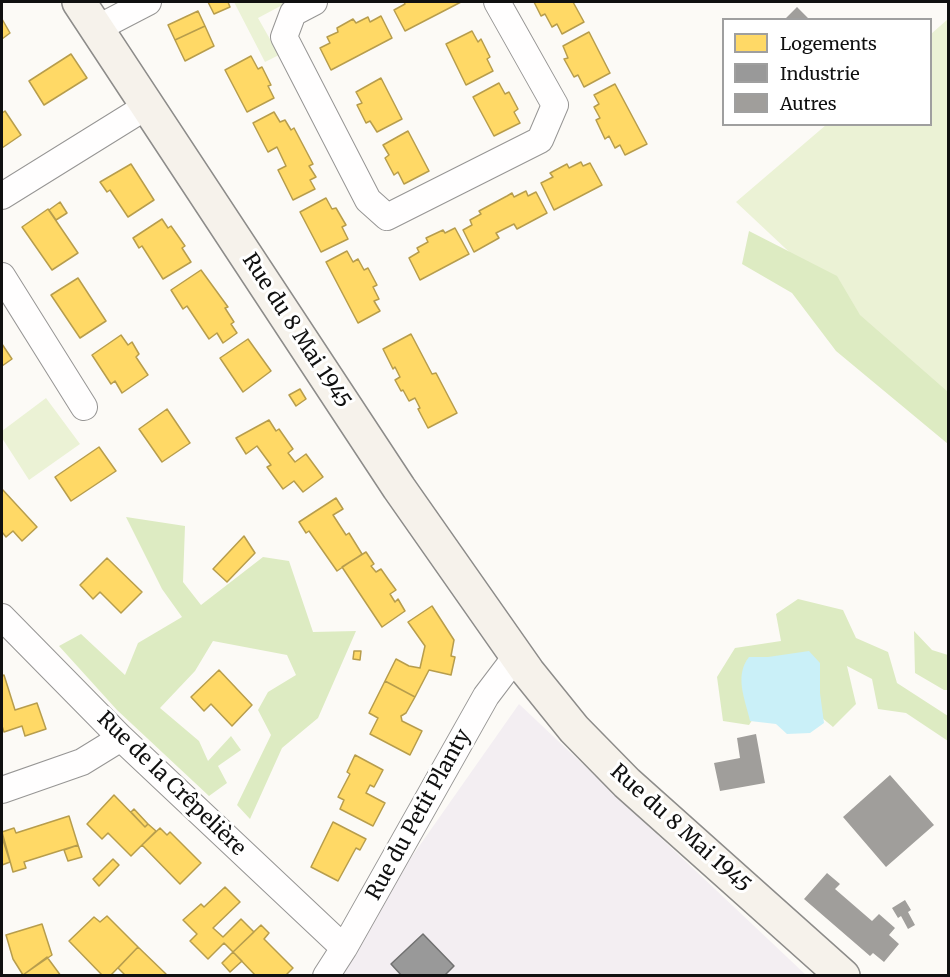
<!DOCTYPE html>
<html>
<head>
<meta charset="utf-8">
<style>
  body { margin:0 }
  #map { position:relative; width:950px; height:977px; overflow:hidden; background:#fcfaf6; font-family:Merriweather,serif }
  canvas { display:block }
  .frame { position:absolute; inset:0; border:3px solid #101010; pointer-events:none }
  .legend { position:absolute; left:722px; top:18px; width:210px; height:108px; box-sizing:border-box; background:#fff; border:2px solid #9f9f9f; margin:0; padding:8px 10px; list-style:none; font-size:18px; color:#101010 }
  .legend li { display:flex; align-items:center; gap:12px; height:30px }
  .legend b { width:30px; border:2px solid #9f9f9f }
</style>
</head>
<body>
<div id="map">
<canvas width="950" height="977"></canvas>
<div class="frame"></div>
<ul class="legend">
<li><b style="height:16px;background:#ffd966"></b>Logements</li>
<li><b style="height:16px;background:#999"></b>Industrie</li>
<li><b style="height:16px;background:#a09e9b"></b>Autres</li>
</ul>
</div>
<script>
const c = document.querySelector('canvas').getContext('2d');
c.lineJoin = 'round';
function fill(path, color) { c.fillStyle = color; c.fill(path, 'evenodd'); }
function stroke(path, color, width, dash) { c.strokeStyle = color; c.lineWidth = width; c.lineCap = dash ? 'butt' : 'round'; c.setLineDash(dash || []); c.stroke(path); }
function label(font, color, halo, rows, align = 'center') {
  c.font = font + ' Merriweather,serif'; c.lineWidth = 6; c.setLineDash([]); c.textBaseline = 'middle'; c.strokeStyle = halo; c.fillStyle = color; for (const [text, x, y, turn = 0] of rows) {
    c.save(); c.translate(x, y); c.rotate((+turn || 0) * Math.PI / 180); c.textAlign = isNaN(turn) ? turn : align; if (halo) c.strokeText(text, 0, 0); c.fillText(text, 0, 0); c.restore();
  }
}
fill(new Path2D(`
  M519,704L806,975L328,976Z`), '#f3eef2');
fill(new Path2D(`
  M234,2H288L258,18L279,55L265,62Z
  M948,19V401L736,202L826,125L930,124L931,34Z
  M46,398L80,444L29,480L2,438V431Z`), '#ebf2d5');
fill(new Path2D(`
  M749,231L837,276L860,315L948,392V444L836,351L792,293L742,264Z
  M126,517L185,526L183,582L201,605L263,557L289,561L313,632L356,631L318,718L282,748L250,819L237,805L271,735L258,710L268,692L296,675L287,655L213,641L195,671L160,708L199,741L208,761L231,736L241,750L218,766L227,783L209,796L117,710L59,646L81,634L125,675L138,643L182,617L162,589Z
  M798,599L843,610L856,638L888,652L897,683L948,716V741L906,713L878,709L872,679L847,666L856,704L833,727L809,707L762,705L749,725L723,721L717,677L735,648L781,641L776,614Z
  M914,631L932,650L948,655V690H944L915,673Z`), '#ddebc2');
fill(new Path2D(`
  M809,651L820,663V693L824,723L810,733L787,734L776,724L750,721C745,699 734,676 749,657H768Z`), '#caf0f8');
const homes = new Path2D(`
  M208,2H228L230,7L214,14Z
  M404,2H461L405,31L394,10L405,4Z
  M534,2H573L584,22L562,34L557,24L552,27L545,14L541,16Z
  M198,11L205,26L175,40L168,25Z
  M381,16L392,38L331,70L320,48L330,43L327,37L338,32L337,28L353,19L356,23L368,17L370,22Z
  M2,19L10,33L2,39Z
  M205,26L214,46L185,61L175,40Z
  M472,31L478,42L481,39L490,57L487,59L493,71L466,85L446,44Z
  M589,32L610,73L584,87L578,75L574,77L564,59L568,58L563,46Z
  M71,54L87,78L44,105L29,81Z
  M251,56L258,69L262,67L271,85L268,86L274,98L247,112L225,70Z
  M381,78L402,119L377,132L370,121L366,123L357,105L362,103L356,92Z
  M499,83L505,94L509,92L518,109L514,112L520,123L494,136L473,97Z
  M615,84L647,144L625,155L620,145L615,148L609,136L605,139L596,120L600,118L594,107L599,104L594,95Z
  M5,111L21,135L2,148V113Z
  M274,112L280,122L285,120L291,130L294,128L313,164L309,166L316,177L310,180L315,189L293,200L278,170L286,166L277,147L268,152L253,123Z
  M408,131L429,171L404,184L398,172L394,175L385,158L389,155L383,145Z
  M581,162L583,166L590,163L602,185L554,210L541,183L553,177L550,173L567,164L569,168Z
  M131,164L154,200L128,217L110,190L107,192L100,182Z
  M526,191L528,196L536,192L547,213L517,229L514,224L496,233L499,238L474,252L463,230L472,225L470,220L481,214L479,211L507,196L512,193L514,197Z
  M326,198L332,209L336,208L346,225L342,227L348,239L321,252L300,212Z
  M60,202L67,213L56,220L49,210Z
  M48,209L78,253L52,270L22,227Z
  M162,219L168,228L171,226L185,246L182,248L191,262L163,279L142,246L139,248L133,238Z
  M455,228L469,254L420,280L409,258L419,252L417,248L428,242L426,238L443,230L445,233Z
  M347,251L353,262L358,259L364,270L368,268L377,285L373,287L379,299L374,301L380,311L358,323L326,262Z
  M201,270L228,307L225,308L234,322L231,324L237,333L223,343L217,333L209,339L187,306L183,309L171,290Z
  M78,278L106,321L80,338L51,295Z
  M411,334L432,374L436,373L457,413L428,428L418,409L420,408L415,398L409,401L403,390L401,391L395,380L400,377L395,367L393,369L383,349Z
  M121,335L128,345L132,342L139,354L136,357L148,375L122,393L115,381L111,384L92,355Z
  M248,339L271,371L243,392L220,358Z
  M2,344L12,359L2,366Z
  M300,389L306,399L296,406L289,395Z
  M167,409L190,443L162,462L139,429Z
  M269,420L276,431L279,429L293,449L288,453L295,462L306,454L323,477L303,492L294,481L283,489L267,467L271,465L257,446L246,454L236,438Z
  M99,447L116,471L71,501L55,477Z
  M2,489L37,527L22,541L13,531L6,537L2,532Z
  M336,498L343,509L333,515L346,535L349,533L362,554L337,571L309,531L306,533L299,522Z
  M244,536L255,553L227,582L213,569Z
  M366,552L374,564L371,566L376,572L381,569L388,579L396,590L390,594L395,602L398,599L405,611L382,627L342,567Z
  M107,558L142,592L121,613L100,592L93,599L80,585Z
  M432,606L454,640L451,656L455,657L451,675L429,670L415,697L385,681L396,659L409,666L420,668L425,646L408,622Z
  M354,651H361L360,660L353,659Z
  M219,670L252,705L232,726L211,704L204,711L191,697Z
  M4,675L15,710L37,703L46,729L25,736L22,726L4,732L2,726V676Z
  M385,681L415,697L406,713L401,716L402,721L422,731L410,755L370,734L378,718L369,713Z
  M355,755L383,770L374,787L370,785L366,793L385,803L373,826L340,809L344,800L338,797L350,774L347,772Z
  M114,795L145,827L148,824L156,831L131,856L108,833L102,839L87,824Z
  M134,809L148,824L145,827L131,812Z
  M69,816L78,845L24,862L26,868L13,872L2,832L14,828L16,833Z
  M333,822L366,839L360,850L356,848L338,881L311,867Z
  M160,828L167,835L170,832L201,863L180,884L142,845Z
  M2,837L10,862L2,865Z
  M78,845L82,857L68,861L64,850Z
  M113,859L119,865L99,886L93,879Z
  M225,887L240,902L213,928L223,937L241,919L254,932L233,952L224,943L208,959L190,941L197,934L183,920L201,904L204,907Z
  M107,916L138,947L110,976H103L69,941L94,917L100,922Z
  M42,924L52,955L23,975L13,959L6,935Z
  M261,925L269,933L264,939L293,968L285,976H256L233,952Z
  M138,947L166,974L165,976H126L118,968Z
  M233,952L242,961L230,972L222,963Z
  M47,957L61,976L23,975Z`);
fill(homes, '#ffd966');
stroke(homes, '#b79d4c', 1.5);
const industry = new Path2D(`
  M423,934L454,966L444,976H402L391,964Z`);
fill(industry, '#999');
stroke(industry, '#707070', 1.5);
fill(new Path2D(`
  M797,7L810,20H784Z
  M756,734L765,783L720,791L714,763L740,758L737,738Z
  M890,775L934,825L886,867L843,817Z
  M827,873L840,884L835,889L872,921L879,914L895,928L889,935L899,944L884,962L873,953L870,956L804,899Z
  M905,900L911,910L908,912L915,925L908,929L901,916L898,918L892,908Z`), '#a09e9b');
const street = new Path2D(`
  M314,2L293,13L284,37L368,200L387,217L540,140L555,105L497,2
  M96,29L148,2
  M2,196L147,106
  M2,276L84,407
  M2,617L121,738L344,948
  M2,790L82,762L121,738
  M326,976L344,948L486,696L508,667L518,658`);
const secondary = new Path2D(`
  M79,2L399,488L528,672L574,729L627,783L843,976`);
stroke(street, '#969594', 28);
stroke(secondary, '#8d8c8a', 36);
stroke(street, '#fffefe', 26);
stroke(secondary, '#f6f2eb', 33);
label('21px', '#101010', '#fff', [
  ["Rue du 8 Mai 1945",296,331,57],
  ["Rue de la Crêpelière",171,784,44],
  ["Rue du Petit Planty",419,815,-61],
  ["Rue du 8 Mai 1945",680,829,42]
]);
</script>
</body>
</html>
